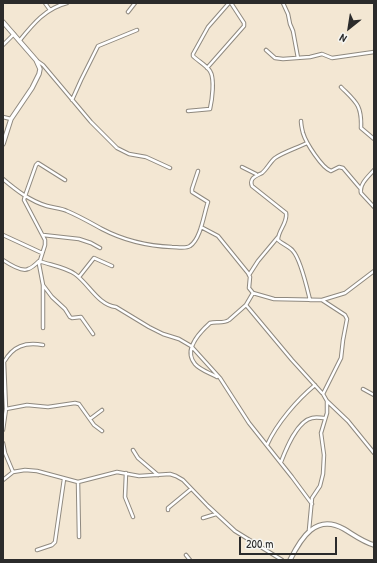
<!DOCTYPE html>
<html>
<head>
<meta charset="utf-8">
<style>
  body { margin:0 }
  #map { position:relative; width:377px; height:563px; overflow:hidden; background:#f3e7d3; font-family:"Patrick Hand",sans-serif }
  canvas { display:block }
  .frame { position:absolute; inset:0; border:4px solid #2b2b2b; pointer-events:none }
  .north { position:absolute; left:329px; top:8px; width:40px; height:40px; -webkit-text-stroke:3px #f6f6f2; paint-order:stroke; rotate:210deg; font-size:11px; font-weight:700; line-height:16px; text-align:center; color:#2b2b2b }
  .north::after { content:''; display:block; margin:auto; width:14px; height:18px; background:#2b2b2b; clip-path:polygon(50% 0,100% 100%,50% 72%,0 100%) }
  .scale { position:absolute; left:239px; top:537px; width:98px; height:18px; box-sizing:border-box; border:2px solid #2b2b2b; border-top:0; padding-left:5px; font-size:12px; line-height:14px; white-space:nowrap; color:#2b2b2b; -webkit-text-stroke:3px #f6f6f2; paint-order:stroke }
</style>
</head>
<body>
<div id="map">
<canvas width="377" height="563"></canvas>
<div class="frame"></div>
<div class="north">N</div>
<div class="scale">200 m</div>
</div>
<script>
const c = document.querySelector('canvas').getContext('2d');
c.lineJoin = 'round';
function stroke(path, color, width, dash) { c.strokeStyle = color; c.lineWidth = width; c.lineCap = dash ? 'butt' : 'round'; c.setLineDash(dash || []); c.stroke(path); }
const minor = new Path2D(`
  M45,3L50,10
  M283,3L288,14L290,24L293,31L298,58
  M128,12L135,3
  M20,40C33,24 46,8 67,3
  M3,45L14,34
  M266,50L275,58L283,59L310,57L322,54L332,58L374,52
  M36,60L43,65L91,122L117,148L129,154L146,157L170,168
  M207,68L244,26V23L231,3
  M341,87C356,102 362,105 361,128L374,139
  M72,100L81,80L98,46L137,30
  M188,111L210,109C212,100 215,79 210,71C206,65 198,61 193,56V54L208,27L229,3
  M3,117L11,119
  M301,121C301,125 302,129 303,133C306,143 322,168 331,171L339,167L343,168L360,188
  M307,143C297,148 284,152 275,158C270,162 267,169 262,173C256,176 249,178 252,186L286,213C288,223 278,230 278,240C282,244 289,246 293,251C301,260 307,288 310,300
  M242,167L256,174
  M374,170C369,176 359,184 361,193L374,207
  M3,179C16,190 30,201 47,206C54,208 61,208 67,211C79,216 91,223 102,229C123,240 148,246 172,247C177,247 186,249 190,246C201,239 204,213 208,202L192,192V189L198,171
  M201,227L218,236L248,273L250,277L249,288L253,293
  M3,235L42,253
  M43,235L79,239L91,243L100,248
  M3,260C9,264 22,272 28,269C32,268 36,264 39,261C50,265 65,267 75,274C89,284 98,305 116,307L149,327L163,334L179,339L191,346L220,378L249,423L292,477L312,504
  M249,275L258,261L278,237
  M79,277L94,258L112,266
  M43,285L52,297L65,309L70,317L72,318L81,317L93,334
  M322,300L345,315L347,319L343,340L341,358L323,394L327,401L348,421L374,453
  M246,305L292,360L322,393
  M43,328V285L39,264L45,245V240L24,200L25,196L36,165L38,163L65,180
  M217,377C210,373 200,370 195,364C183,350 200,332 210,323C216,321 223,324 229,320L246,305L253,293L274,299L322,300L345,293L374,271
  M363,389L374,395
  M6,409L27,405L48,407L75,403L79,404L94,425L102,431
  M90,419L102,410
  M3,430L6,409L4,362C13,346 25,342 43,345
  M3,443L5,453L13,472
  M267,445C277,423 297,400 315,385
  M133,450L138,458L158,475
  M281,462C286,449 297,421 312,418C316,417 321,418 325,418
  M126,473L125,497L133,517
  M3,480L13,472L25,470L37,471L78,482L117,472L139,476L170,474L176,476L183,480L208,506L235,531L282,560
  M78,482L79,537
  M168,510V508L191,489
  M203,518L216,514
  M309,530L312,498L320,486L323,474L324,455L321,433L327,413V401
  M37,550L52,545L55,542L64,479
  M186,555L190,560`);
const tertiary = new Path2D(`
  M3,22L36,60L40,69L39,74L32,88L11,119L3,144
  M290,560C301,538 316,513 344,529C354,535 363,542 374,545`);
stroke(minor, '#8f897f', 4.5);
stroke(tertiary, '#8f897f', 5.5);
stroke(minor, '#fff', 2.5);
stroke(tertiary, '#fff', 3.5);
</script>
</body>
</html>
